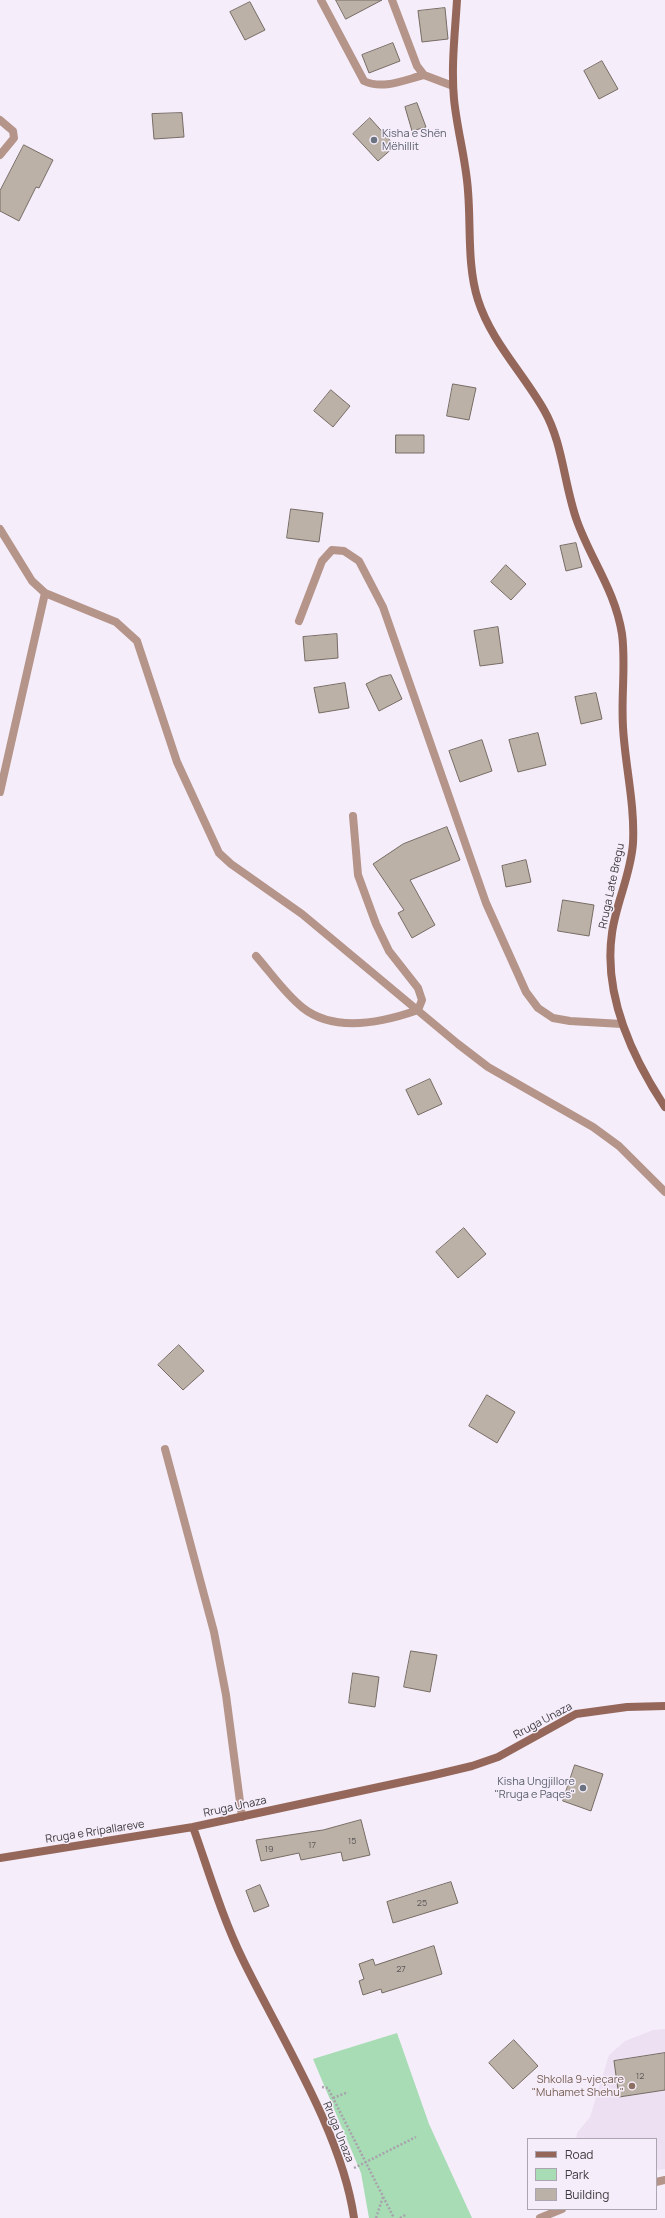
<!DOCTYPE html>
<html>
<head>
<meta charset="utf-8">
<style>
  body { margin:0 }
  #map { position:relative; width:665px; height:2218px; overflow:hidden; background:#f5edf9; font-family:Manrope,sans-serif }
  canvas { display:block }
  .legend { position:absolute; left:527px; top:2138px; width:130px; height:72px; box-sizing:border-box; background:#f5edf9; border:1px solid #aba5af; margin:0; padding:5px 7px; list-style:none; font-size:12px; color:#3d3a3f }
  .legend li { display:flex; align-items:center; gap:8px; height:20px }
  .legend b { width:20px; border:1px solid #aba5af }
</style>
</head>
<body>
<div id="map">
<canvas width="665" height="2218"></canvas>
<ul class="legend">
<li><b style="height:5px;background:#95675a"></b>Road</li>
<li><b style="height:11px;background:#a7dcb5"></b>Park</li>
<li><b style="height:11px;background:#bbb1a7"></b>Building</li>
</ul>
</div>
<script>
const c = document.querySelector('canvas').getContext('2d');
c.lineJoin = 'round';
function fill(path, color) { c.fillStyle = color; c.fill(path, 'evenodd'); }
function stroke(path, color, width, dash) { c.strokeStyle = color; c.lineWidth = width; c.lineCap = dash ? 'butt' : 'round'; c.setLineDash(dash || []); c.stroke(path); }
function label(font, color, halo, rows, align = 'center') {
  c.font = font + ' Manrope,sans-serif'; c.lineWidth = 3; c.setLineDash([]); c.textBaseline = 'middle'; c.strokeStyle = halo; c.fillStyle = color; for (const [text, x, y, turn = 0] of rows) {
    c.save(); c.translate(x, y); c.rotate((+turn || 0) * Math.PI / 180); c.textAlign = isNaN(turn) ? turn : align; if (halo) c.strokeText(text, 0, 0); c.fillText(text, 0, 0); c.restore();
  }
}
fill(new Path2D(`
  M665,2029V2169L656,2170V2139H576L577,2133L590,2117L609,2055L625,2041L653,2030Z`), '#ede0f2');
fill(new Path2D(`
  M397,2033L429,2124L472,2218H369L361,2173L313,2059Z`), '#a7dcb5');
const building = new Path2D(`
  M336,0H382L346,19Z
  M250,2L265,30L245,40L230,12Z
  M445,8L448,39L422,42L418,11Z
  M393,43L400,61L369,73L362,55Z
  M602,61L618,89L599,99L584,71Z
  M417,103L426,127L412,131L405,107Z
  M182,113L184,137L154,139L152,114Z
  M370,118L395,146L378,161L353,134Z
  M24,145L53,160L39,188L36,187L19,221L0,211V191Z
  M453,384L476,388L469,420L447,416Z
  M331,390L350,406L333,427L314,411Z
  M396,435H424V453H396Z
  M291,509L323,513L319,542L287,538Z
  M576,543L582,567L566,571L560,546Z
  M506,565L526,584L511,600L491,582Z
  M498,627L503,663L480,666L474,631Z
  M337,634L338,658L305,661L303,637Z
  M391,675L402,699L379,711L366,684L380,677Z
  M345,683L349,708L319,713L314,688Z
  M596,693L602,719L581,724L575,697Z
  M538,733L546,765L518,772L509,740Z
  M482,740L492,771L460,782L449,751Z
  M447,827L460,860L410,880L435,925L412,938L398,913L404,910L373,864L403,844Z
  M526,860L531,882L506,887L502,866Z
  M563,900L594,905L589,936L558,931Z
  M430,1079L442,1104L418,1115L406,1090Z
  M464,1228L486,1254L458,1278L436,1252Z
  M179,1345L204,1371L183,1390L158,1365Z
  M487,1395L515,1412L497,1443L469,1426Z
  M411,1651L437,1655L430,1692L404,1687Z
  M353,1673L379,1677L375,1707L349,1703Z
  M575,1765L603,1774L591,1811L563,1801Z
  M361,1820L370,1855L343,1861L341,1852L301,1860L299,1853L261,1861L256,1840L323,1830Z
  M451,1882L458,1903L393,1923L387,1902Z
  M260,1885L269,1906L254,1912L246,1891Z
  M434,1946L442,1974L382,1993L381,1989L363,1995L359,1981L364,1979L359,1964L373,1959L375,1965Z
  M514,2040L538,2066L513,2089L489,2063Z
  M665,2053V2090L619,2097L614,2061Z`);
fill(building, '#bbb1a7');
stroke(building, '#766c64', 1);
stroke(new Path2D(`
  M322,2087L328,2088L333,2098L394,2218
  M333,2098L348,2092
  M354,2168L416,2137
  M376,2218L383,2197
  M400,2218L407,2214`), '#a8a2ac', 2.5, [2, 2]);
stroke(new Path2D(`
  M321,0L364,81C383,90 404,80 424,75
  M392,0L417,66L424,75L453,86
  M0,120L13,131L14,138L0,155
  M0,529L32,581L45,593L116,622L137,641L177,762L219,853L231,864L302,914L458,1044L488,1067L593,1127L619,1146L665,1192
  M299,621L322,561L332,550L344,551L359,561L383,607L486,903L526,992L538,1008L553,1018L570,1021L622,1024
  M0,792L45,593
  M256,956C271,973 285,994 303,1008C335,1033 384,1022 418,1010L422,1000L418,988L389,951L376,924L358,875L353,816
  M165,1449L214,1632L226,1695L242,1817
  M656,2182L665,2180
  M540,2218L562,2209`), '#b5948a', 8);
stroke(new Path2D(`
  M457,0C455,33 451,66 454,99C457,130 466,160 468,191C471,226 467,266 478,300C491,341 523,373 544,410C563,443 564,485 577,521C591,560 615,590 622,634C626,664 621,696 623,727C625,765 635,804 633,843C631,874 616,903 612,933C603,995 632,1057 665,1107
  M193,1827C209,1872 222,1917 243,1960C281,2038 342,2133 354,2218
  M0,1858L193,1827L430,1776L472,1766L498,1757L576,1714L627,1707L665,1706`), '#95675a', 8);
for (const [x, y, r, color] of [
  [374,140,4,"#6b7280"],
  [583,1788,4,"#6b7280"],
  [632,2086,4,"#8d6e63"]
]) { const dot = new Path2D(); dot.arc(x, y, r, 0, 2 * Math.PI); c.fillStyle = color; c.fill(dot); stroke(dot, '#f5edf9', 1.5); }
label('9px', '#5c5859', null, [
  ["15",352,1841],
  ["17",312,1845],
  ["19",269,1849],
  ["25",422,1903],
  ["27",401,1969],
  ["12",640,2076]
]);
label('11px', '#5b616d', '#f5edf9', [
  ["Kisha e Shën",382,134],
  ["Mëhillit",382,147],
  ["Kisha Ungjillore",575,1782,"right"],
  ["\"Rruga e Paqes\"",575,1795,"right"]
], 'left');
label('11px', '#3d3a3f', '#f5edf9', [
  ["Rruga Late Bregu",612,886,-78],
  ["Rruga Unaza",543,1721,-28],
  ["Rruga Unaza",235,1807,-12],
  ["Rruga e Rripallareve",95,1832,-9],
  ["Rruga Unaza",338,2132,68]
]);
label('11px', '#785e54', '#f5edf9', [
  ["Shkolla 9-vjeçare",624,2080],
  ["\"Muhamet Shehu\"",624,2093]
], 'right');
</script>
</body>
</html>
